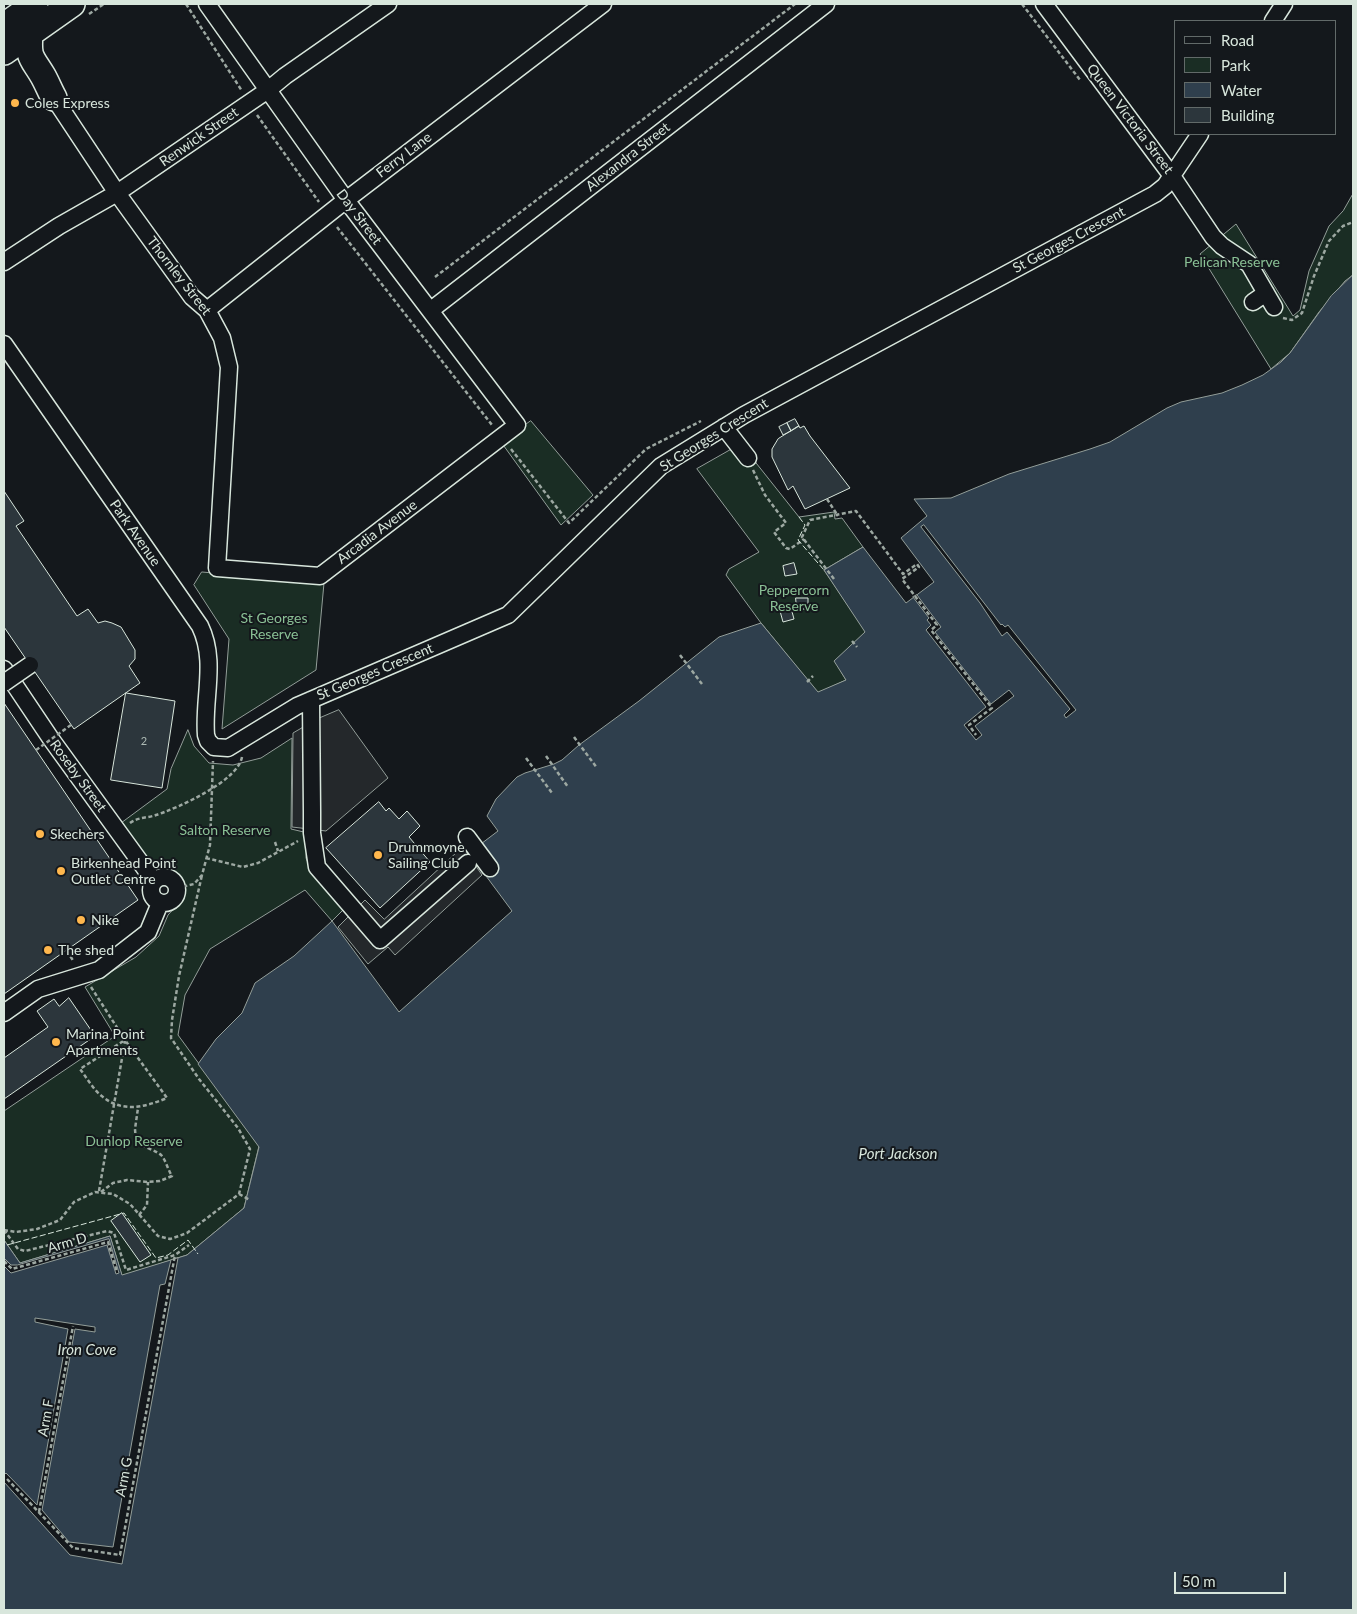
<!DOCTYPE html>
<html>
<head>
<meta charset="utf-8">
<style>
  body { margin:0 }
  #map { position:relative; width:1357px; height:1614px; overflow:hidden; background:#14181c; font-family:Lato,sans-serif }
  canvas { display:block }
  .frame { position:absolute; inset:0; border:5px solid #d8e6dc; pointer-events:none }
  .legend { position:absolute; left:1174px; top:20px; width:162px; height:115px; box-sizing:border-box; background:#14181c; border:1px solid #626a69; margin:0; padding:6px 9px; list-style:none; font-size:15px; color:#d8e6dc }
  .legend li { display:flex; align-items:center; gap:10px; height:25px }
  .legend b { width:25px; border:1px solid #626a69 }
  .scale { position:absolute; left:1174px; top:1572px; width:112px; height:22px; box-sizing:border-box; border:2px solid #d8e6dc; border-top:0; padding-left:6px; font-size:15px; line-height:18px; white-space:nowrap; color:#d8e6dc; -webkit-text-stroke:4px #14181c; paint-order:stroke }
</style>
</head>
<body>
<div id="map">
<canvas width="1357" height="1614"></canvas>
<div class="frame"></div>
<ul class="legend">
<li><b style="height:6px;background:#14181c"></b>Road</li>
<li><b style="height:14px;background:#1a2d24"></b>Park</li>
<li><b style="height:14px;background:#2f3f4d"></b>Water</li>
<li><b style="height:14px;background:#2c363c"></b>Building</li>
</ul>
<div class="scale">50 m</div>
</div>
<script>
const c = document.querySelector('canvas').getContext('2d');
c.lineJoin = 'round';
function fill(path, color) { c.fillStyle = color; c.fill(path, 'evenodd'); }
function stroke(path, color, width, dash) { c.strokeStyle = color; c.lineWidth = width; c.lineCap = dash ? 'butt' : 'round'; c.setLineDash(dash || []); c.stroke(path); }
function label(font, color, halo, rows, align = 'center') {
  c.font = font + ' Lato,sans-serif'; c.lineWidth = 4; c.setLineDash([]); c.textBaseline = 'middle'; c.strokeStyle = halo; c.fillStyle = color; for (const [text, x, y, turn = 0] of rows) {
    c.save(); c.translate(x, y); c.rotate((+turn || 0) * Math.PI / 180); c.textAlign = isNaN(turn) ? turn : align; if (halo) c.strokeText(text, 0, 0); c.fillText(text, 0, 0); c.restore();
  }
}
const green = new Path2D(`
  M1353,194V275L1345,281L1319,312L1290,353L1271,369L1200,254L1236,224L1293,316L1300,310L1309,271L1329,226L1343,211Z
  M531,421L593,495L561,525L501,442Z
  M741,444L799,517L834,512L835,519L842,518L863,547L824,570L866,632L835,661L846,680L818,693L761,623L726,575L729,569L759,552L697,469Z
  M202,572L324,583L316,670L222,729L229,639L194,585Z
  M188,730L194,746L209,763L233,765L261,758L292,738L291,829L308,833L306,858L313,874L343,910L332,921L305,890L210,949L185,995L178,1035L259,1146L244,1208L187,1255L122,1276L110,1236L20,1263L4,1240V1111L115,1036L85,987L136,957L159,936L168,915L178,904L184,893L182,881L170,868L146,858L121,823L167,789L171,769Z`);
fill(green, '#1a2d24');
stroke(green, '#939e99', 1);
const parking = new Path2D(`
  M339,710L388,778L326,831L292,827L293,733L317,719Z
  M463,847L482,875L395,955L388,947L368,964L338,927L365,900L384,919Z`);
fill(parking, '#24282b');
stroke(parking, '#939e99', 1);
const water = new Path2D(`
  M1353,275V1610H4V1240L20,1263L110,1236L122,1275L187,1255L244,1208L259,1147L198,1064L216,1039L242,1013L255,983L294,956L332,921L399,1012L512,911L469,853L498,831L487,816L496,799L517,777L525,773L554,764L562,760L579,745L639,701L719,637L761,623L818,692L846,680L834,661L865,632L824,570L863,547L906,603L934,582L901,538L927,516L914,499L951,498L1009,474L1090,449L1110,442L1167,408L1181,402L1222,393L1242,385L1263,375L1281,362L1290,353L1331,296Z`);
fill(water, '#2f3f4d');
stroke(water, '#939e99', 1);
const pier = new Path2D(`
  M924,525L1001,625L1002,624L1005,627L1008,625L1076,710L1066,718L1064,715L1070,709L1007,632L1002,636L980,603L921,527Z
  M917,595L941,627L935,632L991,704L1009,690L1014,696L975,726L982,735L976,740L964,725L986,707L926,630L931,625L927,620L929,618L913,597Z
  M109,1239L119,1273L116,1274L107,1245L11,1273L4,1266V1258L11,1265H17Z
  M178,1258L122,1564L70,1555L4,1482V1475L6,1473L37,1505L68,1329L35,1322V1318L95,1327V1332L75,1329L42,1510L69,1542L113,1547L160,1285L165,1284L171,1260Z`);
fill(pier, '#14181c');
stroke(pier, '#939e99', 1);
const building = new Path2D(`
  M795,419L799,426L791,431L787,423Z
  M787,423L791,431L783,435L779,427Z
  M799,426L800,428L804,426L810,436L850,488L805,509L793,486L788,490L772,457V449L778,439Z
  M4,491L24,521L16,526L77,616L88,609L98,623L105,621L112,623L121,627L135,650V659L129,666L140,683L74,729L4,627Z
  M794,563L797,574L785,576L783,566Z
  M796,598H808V609H797Z
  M791,608L794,619L783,622L780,611Z
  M126,693L175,701L162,788L111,780Z
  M4,703L138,900L4,994Z
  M379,802L386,811L389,808L399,819L407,811L420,826L409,837L430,862L380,908L326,848Z
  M69,998L95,1036L4,1099V1058L48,1027L37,1011L54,999L59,1006Z
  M122,1213L151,1255L140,1262L111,1221Z`);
fill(building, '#2c363c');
stroke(building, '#d8e6dc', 1);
const minor = new Path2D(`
  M1044,4L1172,176L1213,237L1222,246L1249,264L1274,307
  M1273,21L1284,4
  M54,98L117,193L192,297L207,310L222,338L229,367L217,568L320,576L517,425L346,200L207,4
  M4,262L59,226L117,193L268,90L285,76L388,4
  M1253,302L1266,293
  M207,310L346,200L603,4
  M431,310L826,4
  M4,344L200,626C217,661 203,698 206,735L208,741L214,747L228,748L297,706L508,615L661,466L744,415L1155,194L1165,186L1200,134
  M724,427L748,458
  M4,669L51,739L154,881
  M311,700L312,812V833L317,867L380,940L468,863
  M467,837L490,868
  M151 890a13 13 0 1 1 26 0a13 13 0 1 1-26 0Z
  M4,1013L38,989L99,970L148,932L160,903`);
const highway = new Path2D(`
  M4,26L35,4
  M30,33C28,59 31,56 43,76C47,83 50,91 54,98
  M4,52L72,4`);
stroke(minor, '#d8e6dc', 19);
stroke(highway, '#d8e6dc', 28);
stroke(new Path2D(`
  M186,4L242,91
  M1022,4L1080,80
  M89,14L104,4
  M257,115L319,202
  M337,227L492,425
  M435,277L795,4
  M1283,318L1292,320L1302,313L1314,276L1329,241L1343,226L1353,222
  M511,449L569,523L646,449L701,421
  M753,470L765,495L786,523L774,532L786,548L790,549L804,539
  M827,499L838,516
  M834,579L802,537L810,520L856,511L903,574L917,564L919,567L902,579L937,625L931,630L992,708L969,725L976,735
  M852,641L857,647
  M680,655L702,684
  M807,682L813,676
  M574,737L597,768
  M546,756L568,787
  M526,758L552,793
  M130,823C138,817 148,818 156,815C178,808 238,781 242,757
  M275,842L278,851
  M206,858L243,867L258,863L298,841
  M177,888L194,884L202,875L210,845L213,761
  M67,951L74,962
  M91,987L125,1040L167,1098C145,1107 123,1113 103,1097C94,1091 87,1078 80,1069L125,1040
  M99,1191L125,1041
  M101,1192L113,1183L127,1180L148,1182L160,1181L172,1176C168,1170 166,1161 162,1156C158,1151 143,1147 136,1142L135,1129L138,1108
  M239,1194L250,1200
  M139,1215L147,1205L148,1182
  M4,1230L16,1232L37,1229L60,1220L74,1202L95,1192L113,1194L130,1204L158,1236L170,1239L179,1236L187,1233L239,1194L250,1149L238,1128L199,1079L171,1038L172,1020L179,976L202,875
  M4,1230L18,1249L25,1251L107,1231L114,1233L126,1270L175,1255L189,1245
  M4,1261L12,1269L108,1242L117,1272
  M7,1479L73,1548L120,1555L175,1255
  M39,1512L73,1326`), '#9da8a2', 2.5, [4, 2.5]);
stroke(minor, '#14181c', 16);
stroke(highway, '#14181c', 25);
const minorBridge = new Path2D(`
  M4,683L30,665`);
stroke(minorBridge, '#d8e6dc', 19, []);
stroke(new Path2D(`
  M36,750L71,725`), '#9da8a2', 2.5, [4, 2.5]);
stroke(minorBridge, '#14181c', 16);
stroke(new Path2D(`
  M799,517L805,525L798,540L824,570
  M7,1245L124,1213L156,1258L168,1255L188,1240L198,1254`), '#d8e6dc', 1, [6, 2.5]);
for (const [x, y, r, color] of [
  [15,103,5,"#ffb74d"],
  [40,834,5,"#ffb74d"],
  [378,855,5,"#ffb74d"],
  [61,871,5,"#ffb74d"],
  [81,920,5,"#ffb74d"],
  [48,950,5,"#ffb74d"],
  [56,1042,5,"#ffb74d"]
]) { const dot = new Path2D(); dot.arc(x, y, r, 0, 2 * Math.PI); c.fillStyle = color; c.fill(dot); stroke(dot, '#14181c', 2); }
label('11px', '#adbab4', null, [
  ["2",144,741]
]);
label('14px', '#d8e6dc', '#14181c', [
  ["Coles Express",25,103],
  ["Skechers",50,834],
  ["Drummoyne",388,847],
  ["Sailing Club",388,863],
  ["Birkenhead Point",71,863],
  ["Outlet Centre",71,879],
  ["Nike",91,920],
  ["The shed",58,950],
  ["Marina Point",66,1034],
  ["Apartments",66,1050]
], 'left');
label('14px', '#d8e6dc', '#14181c', [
  ["Queen Victoria Street",1130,119,53],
  ["Renwick Street",199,137,-35],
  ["Ferry Lane",404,155,-37],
  ["Alexandra Street",628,157,-38],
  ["Day Street",359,217,53],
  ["St Georges Crescent",1069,240,-28],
  ["Thornley Street",179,276,52],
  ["St Georges Crescent",714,435,-32],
  ["Arcadia Avenue",377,532,-37],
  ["Park Avenue",135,533,55],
  ["St Georges Crescent",375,672,-23],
  ["Roseby Street",78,776,54],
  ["Arm D",67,1243,-16],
  ["Arm F",46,1418,-80],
  ["Arm G",124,1477,-79]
]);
label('14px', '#8ac095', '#14181c', [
  ["Pelican Reserve",1232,262],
  ["Peppercorn",794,590],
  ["Reserve",794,606],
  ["St Georges",274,618],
  ["Reserve",274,634],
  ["Salton Reserve",225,830],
  ["Dunlop Reserve",134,1141]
]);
label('italic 15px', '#d8e6dc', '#14181c', [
  ["Port Jackson",898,1154],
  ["Iron Cove",87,1350]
]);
</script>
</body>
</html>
